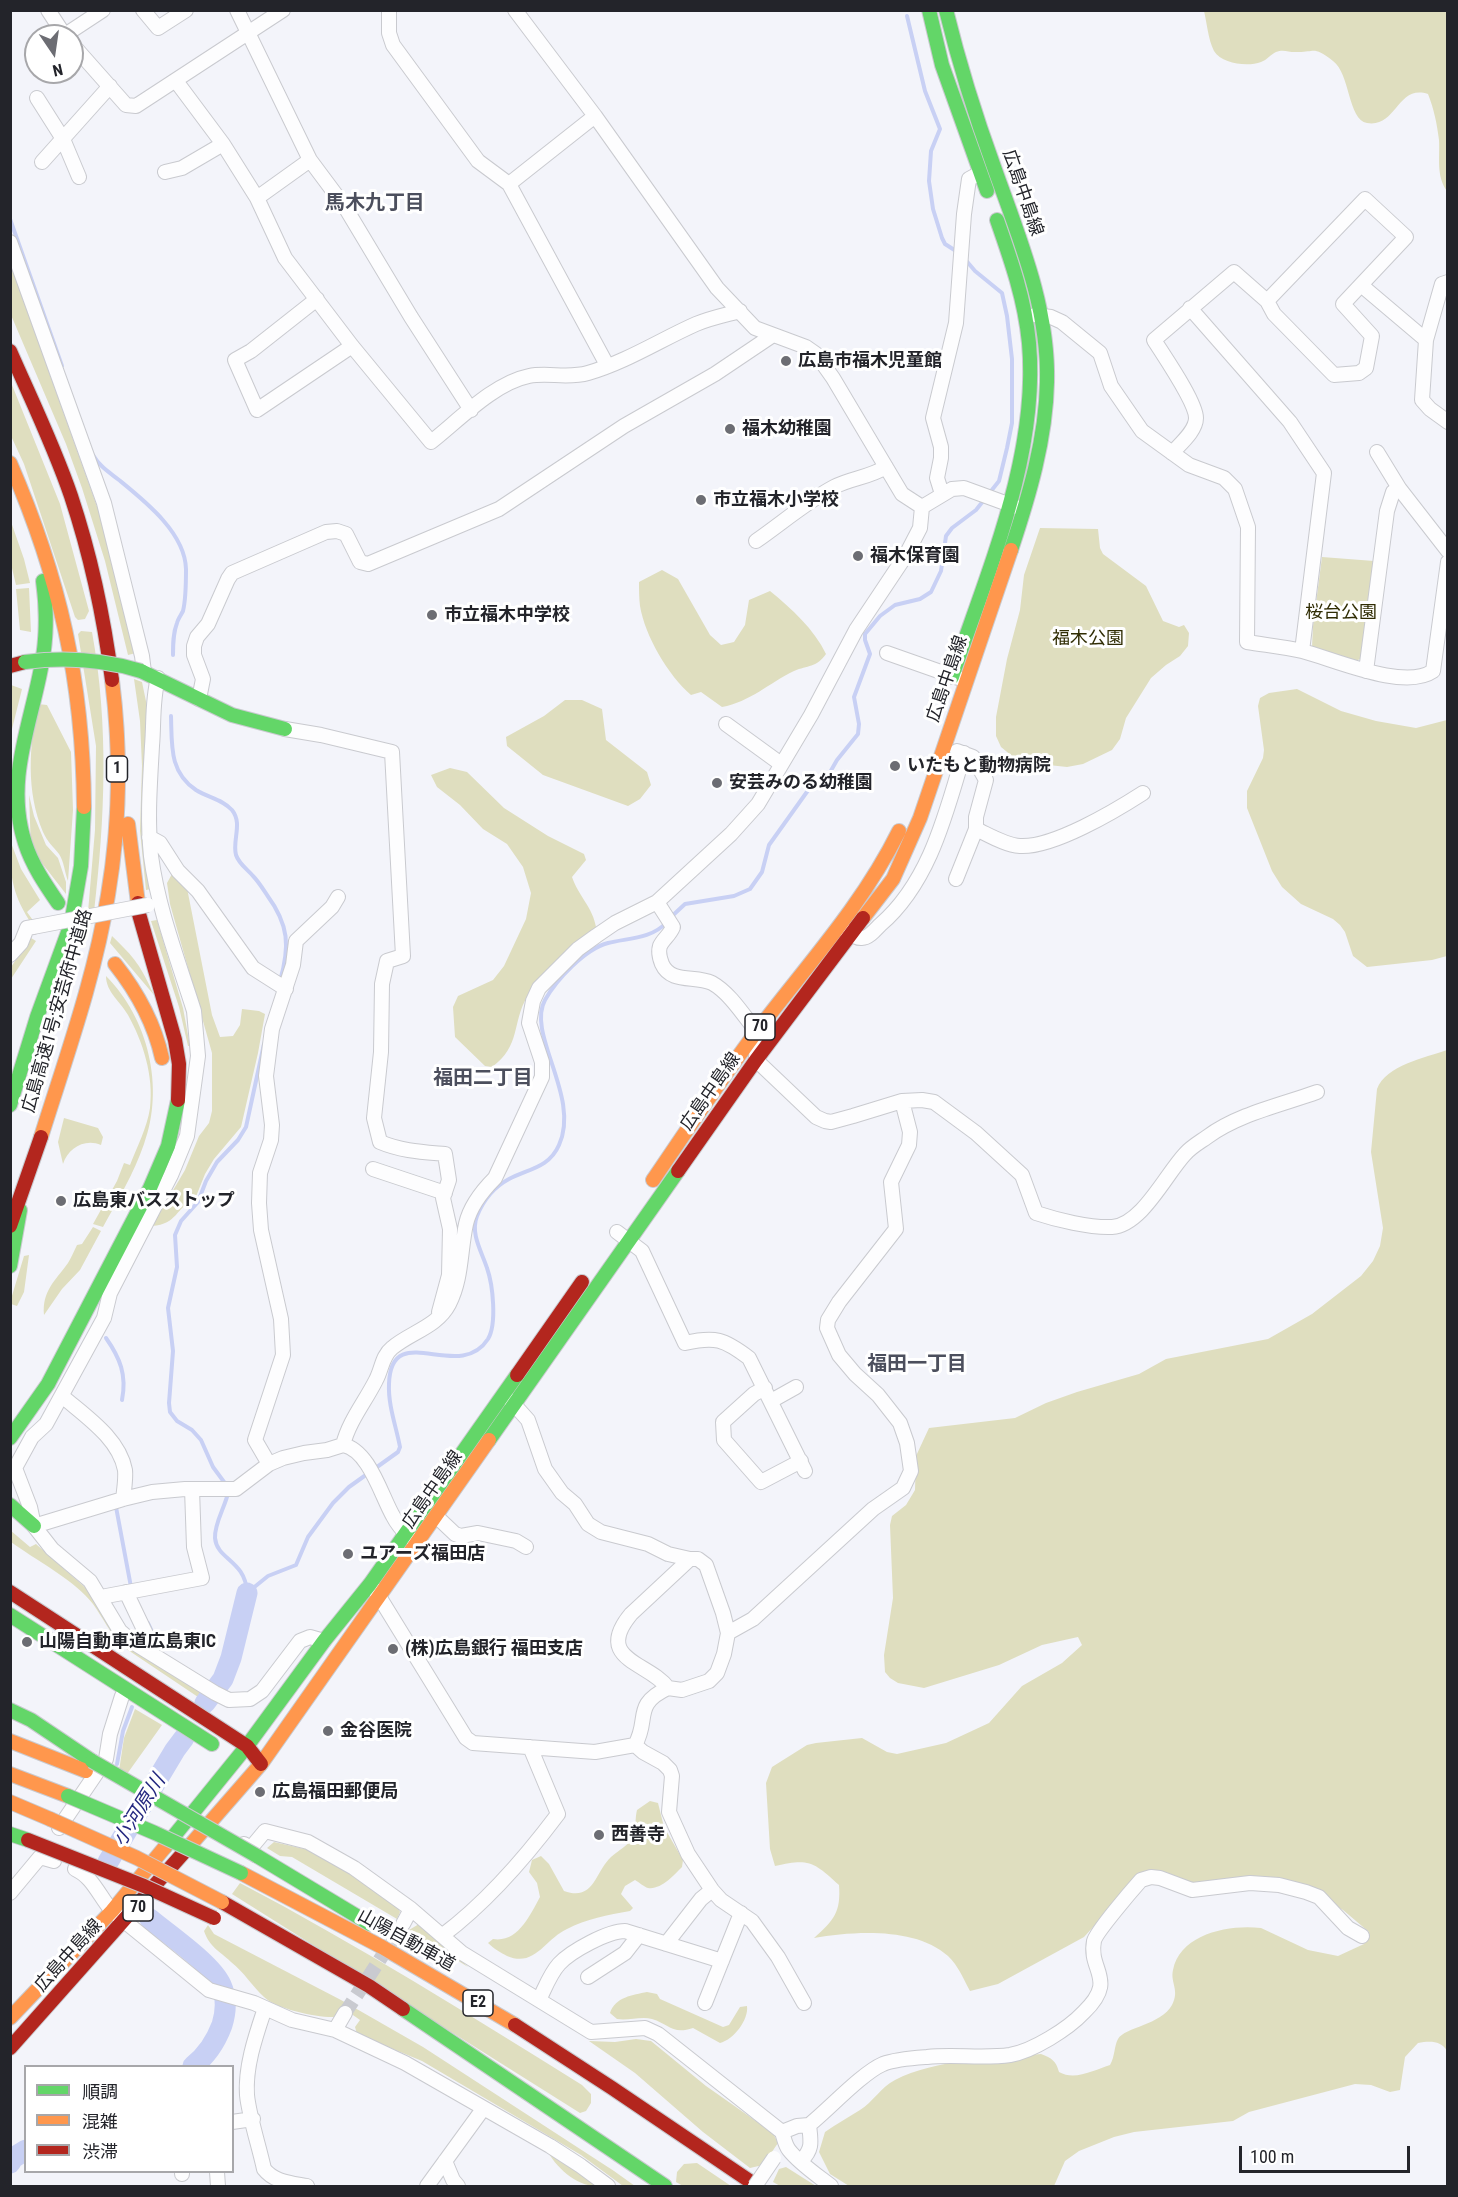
<!DOCTYPE html>
<html>
<head>
<meta charset="utf-8">
<style>
  body { margin:0 }
  #map { position:relative; width:1458px; height:2197px; overflow:hidden; background:#f3f4fa; font-family:"Roboto Condensed","Noto Sans JP",sans-serif }
  canvas { display:block }
  .frame { position:absolute; inset:0; border:12px solid #23242a; pointer-events:none }
  .legend { position:absolute; left:24px; top:2065px; width:210px; height:108px; box-sizing:border-box; background:#fff; border:2px solid #a7a7aa; margin:0; padding:8px 10px; list-style:none; font-size:18px; color:#23242a }
  .legend li { display:flex; align-items:center; gap:12px; height:30px }
  .legend b { width:30px; border:2px solid #a7a7aa }
  .north { position:absolute; left:24px; top:24px; width:60px; height:60px; box-sizing:border-box; background:#fff; border:2px solid #a7a7aa; border-radius:50%; rotate:167deg; font-size:16px; font-weight:700; line-height:24px; text-align:center; color:#23242a }
  .north::after { content:''; display:block; margin:auto; width:21px; height:27px; background:#6c6d73; clip-path:polygon(50% 0,100% 100%,50% 72%,0 100%) }
  .scale { position:absolute; left:1239px; top:2146px; width:171px; height:27px; box-sizing:border-box; border:3px solid #23242a; border-top:0; padding-left:8px; font-size:18px; line-height:21px; white-space:nowrap; color:#23242a; -webkit-text-stroke:4px #fff; paint-order:stroke }
</style>
</head>
<body>
<div id="map">
<canvas width="1458" height="2197"></canvas>
<div class="frame"></div>
<ul class="legend">
<li><b style="height:8px;background:#63d668"></b>順調</li>
<li><b style="height:8px;background:#ff974d"></b>混雑</li>
<li><b style="height:8px;background:#b3261e"></b>渋滞</li>
</ul>
<div class="north">N</div>
<div class="scale">100 m</div>
</div>
<script>
const c = document.querySelector('canvas').getContext('2d');
c.lineJoin = 'round';
function fill(path, color) { c.fillStyle = color; c.fill(path, 'evenodd'); }
function stroke(path, color, width, dash) { c.strokeStyle = color; c.lineWidth = width; c.lineCap = dash ? 'butt' : 'round'; c.setLineDash(dash || []); c.stroke(path); }
function label(font, color, halo, rows, align = 'center') {
  c.font = font + ' "Roboto Condensed","Noto Sans JP",sans-serif'; c.lineWidth = 6; c.setLineDash([]); c.textBaseline = 'middle'; c.strokeStyle = halo; c.fillStyle = color; for (const [text, x, y, turn = 0] of rows) {
    c.save(); c.translate(x, y); c.rotate((+turn || 0) * Math.PI / 180); c.textAlign = isNaN(turn) ? turn : align; if (halo) c.strokeText(text, 0, 0); c.fillText(text, 0, 0); c.restore();
  }
}
fill(new Path2D(`
  M1204,11H1447V191C1436,176 1440,158 1439,140C1437,124 1434,109 1428,94C1397,84 1397,128 1367,123C1348,120 1350,73 1333,61C1312,45 1316,53 1295,52C1288,52 1283,49 1276,52C1271,54 1267,60 1261,62C1248,67 1222,64 1214,51C1208,39 1207,23 1204,11Z
  M10,263L99,512L136,653L128,655L105,561L82,488L66,444L11,315Z
  M10,380L60,504L89,611L85,619L78,620L75,617L24,464L11,436Z
  M10,519L24,559L30,583L16,585L11,564Z
  M1040,528L1098,529L1100,548L1103,554L1146,586L1163,621L1179,627L1184,625L1189,633L1188,646L1180,656L1166,665L1151,678L1126,718L1120,739L1112,750L1083,764L1067,767L1030,763L1012,756L1001,747L996,736V717L1007,659L1020,610L1024,575Z
  M1322,557L1374,561L1362,658L1356,661L1312,647L1313,626Z
  M662,570L678,579L710,635L721,645L734,642L745,625L749,600L770,591C792,609 814,629 826,654C816,668 808,665 794,671C769,683 750,702 722,707L701,692L691,695C668,675 645,636 640,606C639,598 639,590 639,582Z
  M29,588L31,632L20,630L16,589Z
  M81,631L92,632C109,725 105,819 94,912H88L95,830L96,746L78,634Z
  M134,679L142,682L148,711L151,889L146,890L140,831L142,766L140,721Z
  M11,685L22,689L11,733L10,685Z
  M1297,689L1341,711L1376,721L1416,728L1447,720V956L1432,960L1367,967L1353,956L1345,932L1340,925L1333,919L1301,904L1282,887L1272,871L1247,808V791L1263,758L1264,750L1258,706L1260,698L1269,693Z
  M565,700H582L602,709L606,740L647,772L651,785L640,799L628,806L543,775L507,746L506,737L544,716Z
  M38,704L47,705L71,752L73,810L68,881C65,874 64,861 59,854C53,846 48,843 43,832C26,791 29,747 38,704Z
  M450,768L467,772L504,808L548,836L584,854L586,860L572,877C578,895 593,908 596,927C570,947 544,969 527,997C512,1022 521,1046 492,1067L485,1066L455,1037L453,1007L458,996L493,980L504,966L526,919L531,893L523,867L507,844L483,829L460,805L437,787L431,775Z
  M29,795L34,816L46,845L58,858L66,882V894L31,849Z
  M10,840L21,869L40,900L27,912L32,919L29,920C11,891 10,873 10,840Z
  M172,874L187,888L212,1015L220,1037L233,1036L240,1025L242,1009L259,1011L265,1014L258,1053L241,1127L214,1159L205,1174L195,1199C175,1208 178,1224 152,1226L185,1170L199,1136L209,1123L212,1111V1053L170,904L167,883Z
  M157,920L183,1008L190,1046H188L179,1007L151,921Z
  M112,936C135,958 141,966 154,995L110,943Z
  M31,938L36,941L11,979V967Z
  M106,976C148,1018 165,1087 144,1144C134,1173 118,1200 103,1227L93,1224L117,1181L124,1163L130,1165C137,1147 147,1128 150,1108C154,1076 143,1042 128,1015C120,1001 106,992 106,976Z
  M1447,1050V2051C1441,2040 1429,2041 1418,2043L1405,2057L1400,2090L1390,2092L1371,2085L1355,2084L1249,2112L1233,2121L1134,2132L1114,2137L1079,2151L1065,2161L1054,2186H849L830,2174L819,2152L825,2132C836,2124 849,2117 860,2110C873,2102 881,2087 895,2080C935,2059 997,2058 1041,2054C1052,2058 1056,2061 1059,2072C1075,2081 1094,2070 1110,2065C1115,2057 1114,2046 1118,2039C1125,2027 1161,2025 1172,2005C1180,1990 1170,1983 1173,1970C1180,1934 1229,1924 1261,1928L1308,1950L1338,1956L1364,1944L1369,1932L1343,1910L1299,1885L1186,1882L1166,1872L1151,1871L1139,1877L1084,1937L998,1984L970,1991C964,1980 958,1965 948,1956C916,1927 854,1931 814,1938C834,1920 841,1912 839,1885C814,1862 809,1858 775,1866L770,1849L766,1783L772,1767L807,1745L816,1743L862,1738L887,1752L897,1754L946,1743L989,1723L1022,1686L1062,1663L1082,1645L1078,1637L1042,1645L999,1665L924,1688L898,1683L890,1678L885,1672L884,1655L893,1598L890,1525L892,1516L906,1505L915,1490L916,1456L929,1428L1015,1418L1046,1403L1077,1392L1139,1374L1166,1359L1268,1339L1312,1314L1361,1276L1373,1261L1380,1246L1383,1228L1371,1152L1377,1089C1386,1065 1425,1058 1447,1050Z
  M64,1118L98,1128L103,1137L101,1145C85,1138 68,1148 63,1164L58,1142Z
  M93,1227L101,1231L80,1270L62,1289L44,1315C42,1291 55,1281 68,1263C71,1258 74,1251 77,1245L82,1244Z
  M29,1255L24,1292L17,1306L11,1304V1299L24,1256Z
  M10,1530L30,1547L36,1544L88,1590L122,1643L201,1692L198,1697L122,1646C110,1633 103,1618 93,1604C76,1581 34,1559 11,1542Z
  M135,1709L162,1725L127,1774L119,1771L124,1738Z
  M650,1801L658,1803L664,1827L683,1860L682,1867C674,1875 661,1890 648,1888C644,1887 639,1882 635,1880L625,1886L621,1894L633,1908L630,1911C608,1915 586,1919 567,1929C545,1939 535,1968 507,1956C500,1952 494,1949 488,1943L493,1939C518,1943 530,1915 540,1897L537,1883L529,1872L532,1860L541,1856L549,1864L564,1891C594,1902 595,1872 611,1857C620,1849 629,1846 634,1834C636,1827 635,1818 637,1810Z
  M274,1842L309,1850L338,1865L397,1904L400,1912L397,1919L292,1857L280,1856L267,1848Z
  M240,1883C358,1945 470,2015 582,2085L591,2094V2103L586,2111L580,2113L232,1894Z
  M419,1924L435,1935L468,1967L409,1930Z
  M208,1925L214,1934L341,2000L423,2047L614,2171L635,2186H623L581,2155L422,2061L357,2034L355,2027L360,2020L343,2008L335,2017C318,2018 276,2009 264,1997C252,1986 244,1972 231,1962C219,1950 210,1948 204,1931Z
  M647,1992L657,1994L660,1999L723,2027L729,2025L740,2007L747,2006C749,2020 733,2040 720,2043L693,2028C672,2035 669,2024 652,2019C641,2016 628,2021 617,2019L610,2013C615,1997 633,1995 647,1992Z
  M636,2039L651,2041L706,2086L773,2133L778,2143L763,2165L750,2168L703,2132L635,2073L589,2041L615,2042Z
  M546,2149L597,2186C575,2186 556,2167 546,2149Z
  M697,2163L731,2186H683L676,2182L677,2172L684,2164Z
  M786,2167L816,2186H780L773,2182L779,2169Z`), '#dfdebf');
stroke(new Path2D(`
  M907,16L925,91L940,129L931,151L929,181L933,209L942,238L945,244L956,251
  M10,219L62,366
  M93,455C100,467 109,472 119,480C146,502 185,533 186,569C186,581 186,599 183,611C181,615 178,619 177,623C173,633 173,644 173,655
  M171,716C172,745 169,772 196,790C209,798 222,799 232,810C243,824 232,840 236,855C239,864 247,869 253,876C258,881 263,889 267,895C289,925 290,946 280,981
  M671,917L685,904L734,896L750,889L762,872L769,845L809,789L829,774L837,760L858,734L859,724L854,697L870,654L865,640V634L880,616L895,605L920,599L931,592L941,571L946,536L952,528L976,510L999,481L1007,448L1012,423V359L1007,316L1002,293L975,271L964,258
  M106,1338C120,1358 127,1375 122,1400
  M227,1486L213,1467L201,1440L192,1430L177,1421L170,1412L169,1403L173,1351L168,1308L177,1267L175,1235L181,1221L198,1202L206,1181L217,1162L238,1140L246,1127L264,1044
  M228,1493C225,1507 214,1524 215,1538C217,1560 245,1560 247,1592
  M116,1507L131,1587
  M247,1593L268,1576L296,1565L308,1537L333,1503L349,1487L398,1452L400,1447C396,1426 388,1405 389,1384C391,1318 459,1384 488,1339C497,1324 493,1285 487,1268C482,1252 470,1234 477,1216C483,1201 494,1187 509,1179C528,1169 549,1168 559,1145C581,1097 526,1034 545,1000C556,980 585,949 608,943C628,938 651,939 666,923
  M148,1623L155,1638
  M117,1764L123,1731L132,1707`), '#c8d0f4', 4);
stroke(new Path2D(`
  M205,1703L223,1679L231,1658L247,1593
  M108,1862L175,1750L184,1738
  M150,1919C169,1935 212,1964 221,1985C227,1998 226,2012 222,2025C216,2041 206,2056 193,2066
  M10,2163L13,2158L26,2150`), '#c8d0f4', 21);
stroke(new Path2D(`
  M345,2013L403,1924`), '#c9cad0', 14, [14, 7]);
const street = new Path2D(`
  M48,10L65,36
  M143,10L158,28L186,10
  M237,10L310,160L345,207L411,317L471,410
  M389,10V33L393,45L478,161L509,184L607,365
  M515,10L595,116L717,288L755,328L806,347L816,354L833,378L902,494L922,507
  M65,35L103,10
  M72,44L126,105L136,106L283,10
  M176,81L223,144L257,198L285,258L352,346L431,442C459,420 494,383 529,376C548,372 567,379 588,373C626,362 660,340 696,324C710,318 725,315 740,311
  M37,98L63,139L79,177
  M42,162L110,86
  M165,172L182,168L223,144
  M509,184L595,116
  M257,198L310,160
  M10,242L104,503L142,656L144,672
  M1448,282L1442,284L1426,340L1422,400L1430,409L1448,422
  M1361,285L1426,340
  M317,299L251,351L235,360L257,410L352,346
  M1190,308L1290,422L1324,473L1302,651
  M1035,315L1051,317L1062,322L1100,353L1111,386L1142,431L1189,465L1224,478L1235,489L1248,527L1247,642C1265,645 1285,647 1302,651C1334,659 1404,691 1433,671L1448,562
  M1377,452L1399,488
  M1172,453C1180,444 1196,431 1196,418C1196,402 1164,356 1154,340L1234,272L1267,301L1274,314L1334,375L1359,373L1366,368L1372,336L1343,304L1406,237L1365,199L1267,301
  M942,494L937,478L941,458V447L933,418L956,323L964,214L969,179L980,173
  M922,507L952,489L964,488L1016,507
  M756,541C782,523 806,502 834,487C851,478 868,478 886,467
  M887,653L958,678
  M1366,671L1387,511L1393,492L1399,488L1448,551
  M158,678C152,701 154,723 152,746C150,783 147,819 151,856C158,909 178,960 194,1011L198,1056L187,1136L171,1175L110,1293L104,1318L46,1424L32,1437L15,1468L30,1507L34,1526L52,1549L90,1581L120,1631L134,1643L215,1693L229,1700L250,1699L262,1691L300,1641L310,1637L324,1641
  M199,699L203,679L194,655V646L197,637L208,624L228,579L232,573L326,532L337,531L346,534L360,562L368,564L499,509L624,426L715,374L773,335
  M726,724L781,764
  M285,729L321,735L392,752L403,956L387,961L382,984L381,1052L374,1118L380,1142C401,1151 423,1152 445,1154L449,1180L443,1198L450,1229L449,1275L439,1312
  M976,829C989,835 1005,845 1020,846C1053,848 1115,811 1143,793
  M149,837L160,843L178,871L198,891L253,968L286,989
  M956,879L976,829V817L986,780L973,757L957,751
  M657,902L673,927C670,935 663,939 660,946C658,952 660,959 662,964C671,984 695,975 712,983C730,993 744,1016 757,1032L756,1060L816,1117L825,1121L831,1122L853,1116L902,1101L922,1100L934,1102L976,1133L1022,1175L1036,1213C1057,1220 1090,1228 1112,1227C1142,1225 1166,1174 1185,1154C1191,1147 1200,1142 1207,1137C1238,1114 1281,1105 1317,1092
  M846,931C850,934 857,939 862,938C869,938 876,929 880,925C930,882 946,813 964,753
  M10,955L21,943L27,928L33,927
  M373,1169L445,1193
  M617,1232L642,1251L685,1343C715,1336 724,1339 749,1358L805,1471
  M765,1388L754,1394L723,1422L724,1440L761,1482L801,1461
  M62,1396C85,1416 119,1438 125,1470C126,1479 124,1490 123,1499
  M510,1400L528,1420L545,1469L562,1493L575,1504L588,1524L601,1532L648,1544L668,1554L690,1559
  M771,1401L796,1387
  M343,1445C349,1421 365,1402 376,1380C382,1369 382,1356 392,1348C411,1332 437,1327 449,1304C462,1279 460,1251 466,1224C470,1206 482,1191 495,1178L542,1077V1062L529,1023L533,1001L539,988L578,949L596,936L615,923L657,902L731,834L758,804L811,715L856,630L906,555L920,528L922,507
  M269,1464L255,1440L283,1355L281,1319L261,1230L259,1203L260,1173L271,1140L272,1125L266,1076L272,1029L293,965L296,941L332,907L338,897
  M436,1516L455,1534L461,1536L478,1533L516,1541L526,1547
  M34,1526L123,1499L152,1492L185,1489H236L269,1464L283,1458L304,1453L327,1450L343,1445C369,1450 381,1495 393,1516C397,1524 404,1532 410,1538
  M375,1590L466,1738L473,1743L595,1752L635,1745
  M126,1592L147,1636L145,1639
  M101,1597L202,1578L194,1547L192,1489
  M728,1633L753,1619L873,1509L903,1488L911,1471L907,1443L900,1423L878,1395L855,1374L839,1355L827,1328L828,1320L839,1302L896,1229L891,1182L909,1145L910,1132L902,1101
  M635,1745C650,1719 632,1705 668,1688L682,1690L709,1681L717,1673L724,1654L728,1633L723,1613L706,1565L698,1559H690L631,1614C593,1660 649,1662 668,1688
  M635,1745L643,1752L663,1763L670,1770L672,1776L669,1812L688,1854L712,1890L721,1900L752,1921L778,1957L804,2003
  M59,1828L106,1759L110,1734L122,1696
  M244,1844L250,1849L265,1831L308,1842L354,1868L411,1909L462,1953L591,2032L645,2028L658,2034L782,2132
  M75,1869C93,1877 99,1896 112,1911L209,1990L254,2003L292,2020L335,2030L405,2063L550,2146L581,2166L608,2186
  M10,1893L40,1857L54,1861
  M403,1924L411,1909
  M443,1935C487,1902 525,1858 558,1814L530,1747
  M666,1944L701,1899L712,1890
  M588,1977L625,1953L639,1935
  M539,2000C545,1988 550,1974 559,1964C571,1951 608,1931 625,1931L722,1961
  M705,2003L741,1913
  M265,2008C256,2035 245,2066 247,2095C249,2116 259,2146 264,2169C274,2182 291,2183 307,2186
  M335,2030L345,2013
  M232,2122L253,2119
  M809,2125C828,2110 862,2073 883,2064C896,2059 913,2058 927,2057C955,2054 983,2059 1010,2055C1033,2051 1068,2029 1084,2012C1118,1979 1088,1971 1094,1941C1096,1932 1133,1889 1141,1880L1151,1877L1160,1878L1192,1890L1250,1883L1279,1885L1306,1892L1319,1897L1348,1928L1362,1936
  M445,2161L453,2180L458,2186
  M801,2161C813,2149 811,2142 809,2125L797,2126L782,2132C784,2138 785,2145 789,2150C800,2164 817,2175 831,2186
  M217,2172L218,2186
  M182,2174V2172
  M427,2186L483,2109`);
const fast = new Path2D(`
  M929,10L942,65L987,191
  M946,10C959,63 975,115 994,167C1018,235 1049,307 1047,382C1046,439 1029,496 1011,550
  M43,581C47,610 47,639 41,668C30,727 5,782 25,843C32,865 45,884 58,903
  M141,671L232,715L285,729
  M952,677C987,573 1039,455 1029,343C1025,300 1011,260 997,220
  M10,1105L37,1017L71,924L81,866L84,807
  M10,1266L20,1210
  M10,1438L48,1384L150,1188L168,1146L178,1100
  M489,1440L678,1171
  M10,1505L34,1526
  M10,1615L212,1744
  M10,1710L31,1720L92,1761
  M10,1834L28,1840
  M165,1847L247,1746L324,1641L370,1584L517,1375
  M257,1856L370,1924
  M403,2009L665,2186`);
const slow = new Path2D(`
  M10,463C60,578 83,681 84,807
  M128,824L138,903
  M863,918L893,879L920,818L1011,550
  M115,964C138,993 154,1022 162,1058
  M41,1137C66,1057 95,977 108,895C120,824 121,751 112,680
  M653,1180C687,1130 721,1079 757,1031C807,965 862,906 899,831
  M10,1741L86,1771
  M10,1774L68,1796
  M10,1802L50,1819
  M186,1850L261,1764L489,1440
  M241,1873L382,1947L515,2025
  M10,2018L112,1911L165,1847`);
const jam = new Path2D(`
  M10,351C31,399 54,446 71,496C91,556 104,618 112,680
  M10,666L25,662
  M138,903L139,914L175,1040L179,1064L178,1100
  M678,1171L756,1060L863,918
  M10,1226L41,1137
  M517,1375L582,1282
  M10,1592L247,1746L261,1764
  M222,1902L369,1986L403,2009
  M515,2025L612,2088L757,2186
  M10,2048L186,1850`);
stroke(street, '#c9cacf', 16);
stroke(fast, '#c9cacf', 16);
stroke(slow, '#c9cacf', 16);
stroke(jam, '#c9cacf', 16);
stroke(street, '#fdfdfe', 14);
stroke(fast, '#63d668', 14);
stroke(slow, '#ff974d', 14);
stroke(jam, '#b3261e', 14);
const streetBridge = new Path2D(`
  M33,927L148,905
  M755,2186L774,2158`);
const fastBridge = new Path2D(`
  M25,662C65,657 102,659 141,671
  M92,1761L257,1856
  M68,1796L155,1833L241,1873`);
const slowBridge = new Path2D(`
  M50,1819L137,1858L222,1902`);
const jamBridge = new Path2D(`
  M28,1840L144,1886L214,1918`);
stroke(streetBridge, '#c9cacf', 16, []);
stroke(fastBridge, '#c9cacf', 16, []);
stroke(slowBridge, '#c9cacf', 16, []);
stroke(jamBridge, '#c9cacf', 16, []);
stroke(streetBridge, '#fdfdfe', 14);
stroke(fastBridge, '#63d668', 14);
stroke(slowBridge, '#ff974d', 14);
stroke(jamBridge, '#b3261e', 14);
for (const [x, y, r, color] of [
  [786,361,6,"#6c6d73"],
  [730,429,6,"#6c6d73"],
  [701,500,6,"#6c6d73"],
  [858,556,6,"#6c6d73"],
  [432,615,6,"#6c6d73"],
  [895,766,6,"#6c6d73"],
  [717,783,6,"#6c6d73"],
  [61,1201,6,"#6c6d73"],
  [348,1554,6,"#6c6d73"],
  [27,1642,6,"#6c6d73"],
  [393,1649,6,"#6c6d73"],
  [328,1731,6,"#6c6d73"],
  [260,1792,6,"#6c6d73"],
  [599,1835,6,"#6c6d73"]
]) { const dot = new Path2D(); dot.arc(x, y, r, 0, 2 * Math.PI); c.fillStyle = color; c.fill(dot); stroke(dot, '#fff', 2); }
for (const [x, y, w] of [
  [117,769,21],
  [760,1027,30],
  [138,1908,30],
  [478,2003,30]
]) { const box = new Path2D(); box.roundRect(x - w / 2, y - 13, w, 26, 4.5); c.fillStyle = '#fff'; c.fill(box); stroke(box, '#23242a', 1.5); }
label('bold 16px', '#23242a', null, [
  ["1",117,769],
  ["70",760,1027],
  ["70",138,1908],
  ["E2",478,2003]
]);
label('18px', '#23242a', '#fff', [
  ["広島中島線",1022,193,71],
  ["広島中島線",948,679,-71],
  ["広島高速1号;安芸府中道路",58,1011,-74],
  ["広島中島線",711,1092,-55],
  ["広島中島線",433,1490,-55],
  ["山陽自動車道",406,1941,29],
  ["広島中島線",69,1956,-48]
]);
label('bold 18px', '#23242a', '#fff', [
  ["広島市福木児童館",798,361],
  ["福木幼稚園",742,429],
  ["市立福木小学校",713,500],
  ["福木保育園",870,556],
  ["市立福木中学校",444,615],
  ["いたもと動物病院",907,766],
  ["安芸みのる幼稚園",729,783],
  ["広島東バスストップ",73,1201],
  ["ユアーズ福田店",360,1554],
  ["山陽自動車道広島東IC",39,1642],
  ["(株)広島銀行 福田支店",405,1649],
  ["金谷医院",340,1731],
  ["広島福田郵便局",272,1792],
  ["西善寺",611,1835]
], 'left');
label('18px', '#302d04', '#fff', [
  ["桜台公園",1341,613],
  ["福木公園",1088,639]
]);
label('bold 20px', '#4c4f5d', '#fff', [
  ["馬木九丁目",375,204],
  ["福田二丁目",483,1079],
  ["福田一丁目",917,1365]
]);
label('italic 20px', '#252981', '#fff', [
  ["小河原川",140,1811,-58]
]);
</script>
</body>
</html>
